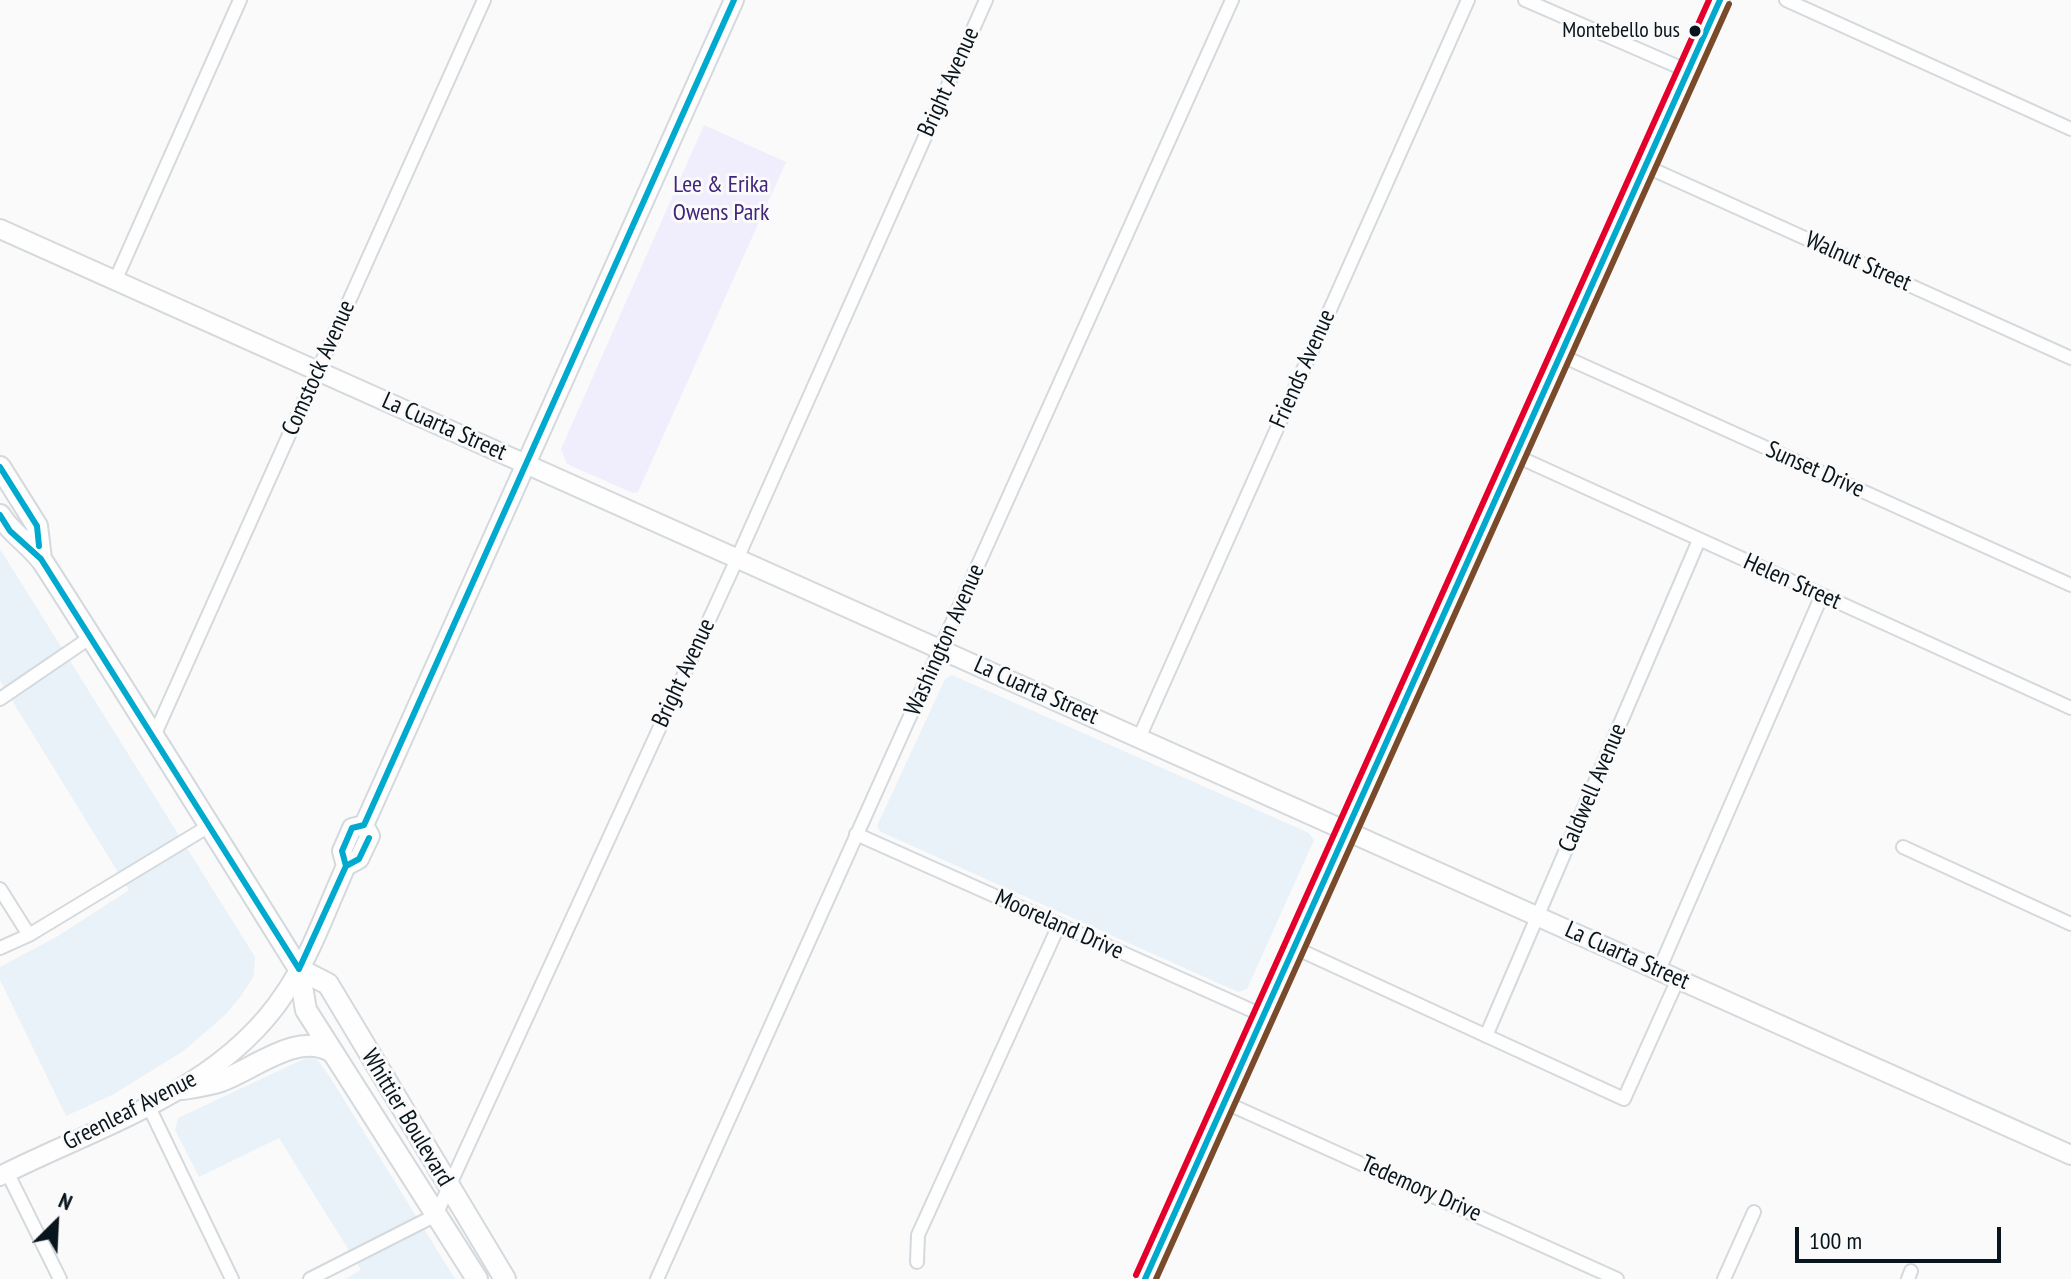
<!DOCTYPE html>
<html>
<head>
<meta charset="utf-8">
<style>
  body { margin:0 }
  #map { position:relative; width:2071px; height:1279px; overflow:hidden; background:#fafafa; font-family:"PT Sans Narrow",sans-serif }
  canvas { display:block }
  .north { position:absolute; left:16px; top:1183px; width:80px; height:80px; -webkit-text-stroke:6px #fafafa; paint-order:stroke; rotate:24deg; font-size:22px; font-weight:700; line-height:32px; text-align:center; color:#09151c }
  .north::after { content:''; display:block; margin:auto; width:28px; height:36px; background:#09151c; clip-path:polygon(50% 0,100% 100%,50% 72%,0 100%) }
  .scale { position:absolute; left:1795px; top:1227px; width:206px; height:36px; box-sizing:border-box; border:4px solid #09151c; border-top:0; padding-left:10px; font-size:24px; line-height:28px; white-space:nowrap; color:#09151c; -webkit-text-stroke:6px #fafafa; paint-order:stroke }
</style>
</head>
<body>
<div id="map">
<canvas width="2071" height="1279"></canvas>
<div class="north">N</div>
<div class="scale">100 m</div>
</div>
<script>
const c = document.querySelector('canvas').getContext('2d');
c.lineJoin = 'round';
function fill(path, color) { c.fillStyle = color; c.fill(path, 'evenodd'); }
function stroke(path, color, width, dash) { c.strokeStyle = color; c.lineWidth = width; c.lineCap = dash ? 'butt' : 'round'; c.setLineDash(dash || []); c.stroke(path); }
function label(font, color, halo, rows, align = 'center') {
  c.font = font + ' "PT Sans Narrow",sans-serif'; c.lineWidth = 6; c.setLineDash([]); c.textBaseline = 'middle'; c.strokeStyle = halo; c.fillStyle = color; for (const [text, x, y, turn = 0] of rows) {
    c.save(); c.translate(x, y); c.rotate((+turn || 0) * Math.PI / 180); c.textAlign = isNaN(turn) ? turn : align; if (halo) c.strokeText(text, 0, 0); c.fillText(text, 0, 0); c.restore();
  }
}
fill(new Path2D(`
  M0,549L255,957L254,976L241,996L225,1015L185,1050L114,1094L66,1116L0,980V967L58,936L129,890L0,681Z
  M952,675L1309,833L1314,840L1247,989L1238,992L881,832L877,826L945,679Z
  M308,1057L317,1059L330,1077L455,1279H345L361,1270L279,1138L199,1177L175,1130L178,1118Z`), '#e9f2f8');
fill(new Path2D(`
  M704,125L786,162L638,492L633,493L567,464L561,449Z`), '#f0eefc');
const street = new Path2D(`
  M1525,0L1688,71
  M1786,0L2071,129
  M1645,166L2071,358
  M115,281L240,0
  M1560,355L2071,585
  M1514,455L2071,708
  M0,699L91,637
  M154,736L484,0
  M1139,738L1468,0
  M856,834L1262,1015
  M1903,847L2071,924
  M0,889L29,935
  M1293,947L1624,1099L1678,979
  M0,948L29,935L209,826
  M1659,970L1822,595
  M1486,1036L1699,540
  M1224,1102L1617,1279
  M148,1105L232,1279
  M7,1172L60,1279
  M917,1262L918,1235L1059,925
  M310,1279L436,1215L737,559L986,0
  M657,1279L1232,0
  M1724,1279L1754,1212
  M1908,1279L1911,1271`);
const secondary = new Path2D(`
  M0,229L2071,1155
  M346,866L342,851L352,828L364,825L734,0
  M0,1176C99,1126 221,1091 285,993C311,955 327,908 346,866L359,859L370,836L364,825
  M1145,1279L1720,0`);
const primary = new Path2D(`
  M0,467L37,526L41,559
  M0,515C12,535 33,546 45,565C131,699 215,834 299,969L306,1010L477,1279
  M299,969L328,984L505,1279
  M183,1089C195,1087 209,1085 221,1081C254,1069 298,1031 332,1052`);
stroke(street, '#d4d9dd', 16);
stroke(secondary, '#d4d9dd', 22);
stroke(primary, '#d4d9dd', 24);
stroke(street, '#fefefe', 12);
stroke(secondary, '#fefefe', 18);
stroke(primary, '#fefefe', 20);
stroke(new Path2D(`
  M0,467L37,526L39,546
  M0,515L10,531L41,559L299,969
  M346,866L342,851L352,828L364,825L734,0
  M299,969L346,866L359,859L369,838
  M1145,1279L1720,0`), '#00a9ce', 6);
stroke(new Path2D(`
  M1156,1279L1729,4`), '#7a4b2a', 6);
stroke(new Path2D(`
  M1136,1275L1709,0`), '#e4002b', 6);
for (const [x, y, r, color] of [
  [1695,31,7,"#09151c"]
]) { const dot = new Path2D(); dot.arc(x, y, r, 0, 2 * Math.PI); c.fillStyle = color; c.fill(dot); stroke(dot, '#fafafa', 3); }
label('22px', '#09151c', '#fafafa', [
  ["Montebello bus",1680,31]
], 'right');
label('24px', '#09151c', '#fafafa', [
  ["Bright Avenue",949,82,-66],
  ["Walnut Street",1858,262,24],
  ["Comstock Avenue",319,368,-66],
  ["Friends Avenue",1303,369,-66],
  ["La Cuarta Street",444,427,24],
  ["Sunset Drive",1815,470,24],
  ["Helen Street",1792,582,24],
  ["Washington Avenue",945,640,-66],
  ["Bright Avenue",684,673,-65],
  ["La Cuarta Street",1036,691,24],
  ["Caldwell Avenue",1593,788,-67],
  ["Mooreland Drive",1059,925,24],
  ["La Cuarta Street",1627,956,24],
  ["Greenleaf Avenue",130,1111,-27],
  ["Whittier Boulevard",407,1118,59],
  ["Tedemory Drive",1421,1189,24]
]);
label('24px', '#40267b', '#fafafa', [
  ["Lee & Erika",721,185],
  ["Owens Park",721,213]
]);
</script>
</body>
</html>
